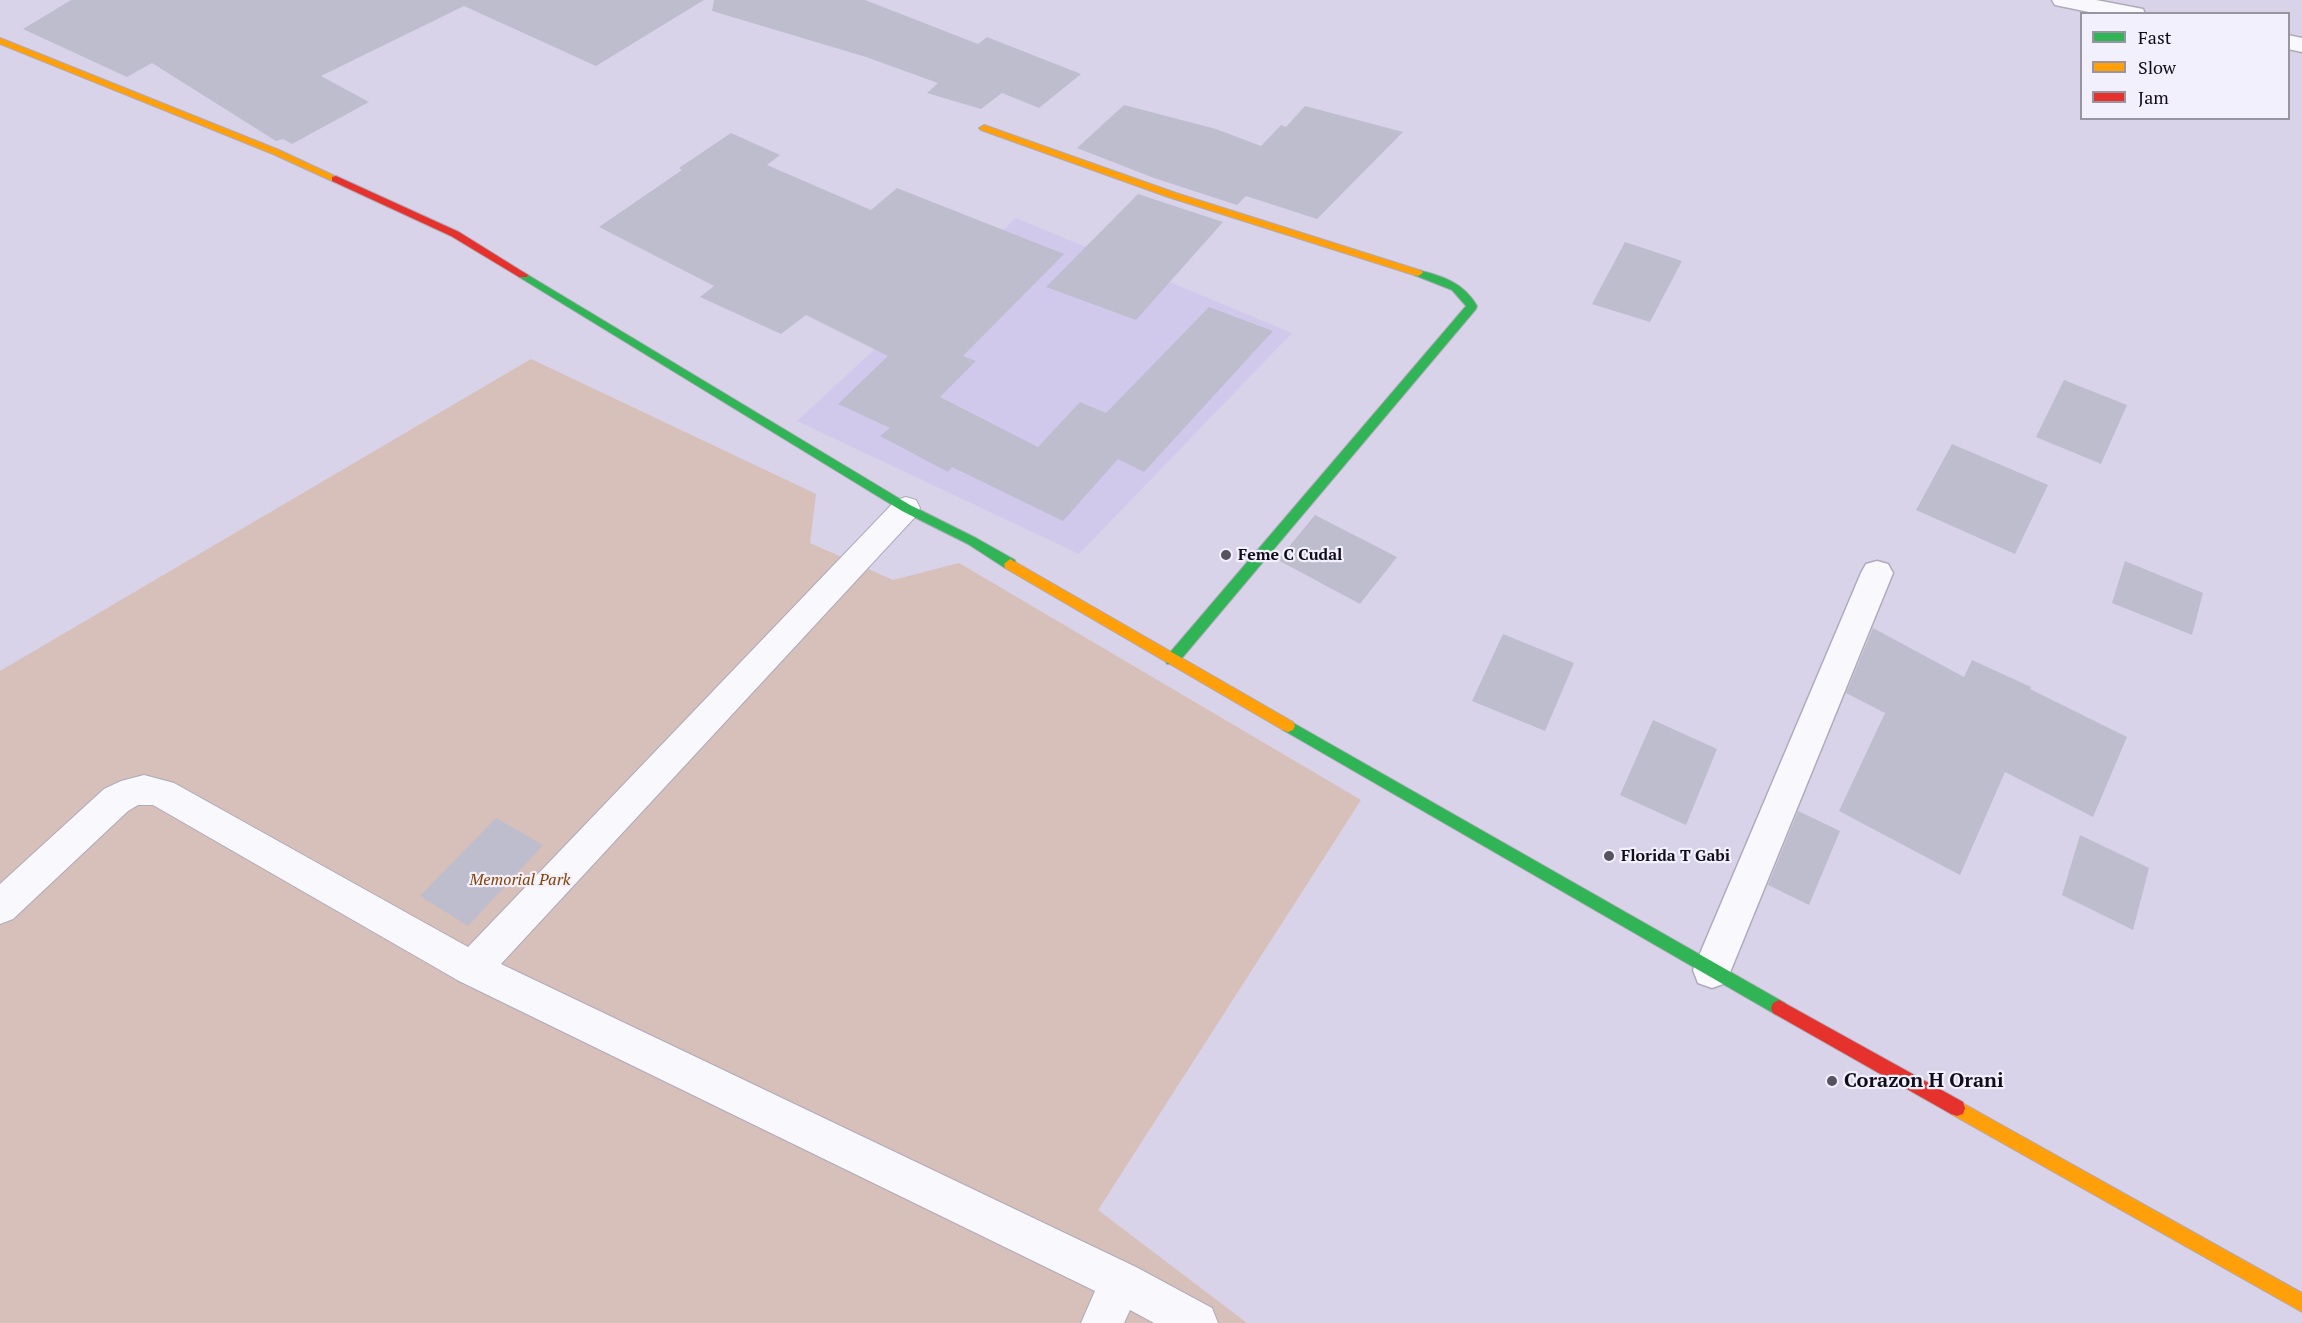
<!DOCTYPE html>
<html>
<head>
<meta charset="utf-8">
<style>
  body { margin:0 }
  #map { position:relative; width:2302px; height:1323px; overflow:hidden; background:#d8d3e9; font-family:"PT Serif",serif }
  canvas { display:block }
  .legend { position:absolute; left:2080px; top:12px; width:210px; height:108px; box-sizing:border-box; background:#f2f0fc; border:2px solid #9895a2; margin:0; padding:8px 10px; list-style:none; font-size:18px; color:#110d1a }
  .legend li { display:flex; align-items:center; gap:12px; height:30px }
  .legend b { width:30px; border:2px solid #9895a2 }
</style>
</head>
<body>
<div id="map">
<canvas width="2302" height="1323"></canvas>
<ul class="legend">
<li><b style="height:8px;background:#30b455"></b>Fast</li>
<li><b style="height:8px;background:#ff9f0a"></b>Slow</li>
<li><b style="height:8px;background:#e5322d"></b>Jam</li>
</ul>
</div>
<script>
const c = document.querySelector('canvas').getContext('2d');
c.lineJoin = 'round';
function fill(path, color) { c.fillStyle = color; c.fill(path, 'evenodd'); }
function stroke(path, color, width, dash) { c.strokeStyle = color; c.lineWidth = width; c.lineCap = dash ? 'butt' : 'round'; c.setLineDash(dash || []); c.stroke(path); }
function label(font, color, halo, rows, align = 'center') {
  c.font = font + ' "PT Serif",serif'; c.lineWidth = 4.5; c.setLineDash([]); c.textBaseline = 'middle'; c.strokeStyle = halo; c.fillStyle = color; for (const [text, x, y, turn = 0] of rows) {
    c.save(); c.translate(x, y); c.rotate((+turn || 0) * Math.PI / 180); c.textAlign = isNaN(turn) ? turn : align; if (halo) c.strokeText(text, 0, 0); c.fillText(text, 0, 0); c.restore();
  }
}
fill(new Path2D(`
  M1016,218L1292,333L1079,554L797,421Z`), '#d1c9ec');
fill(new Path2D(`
  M531,359L816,494L810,543L893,580L959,563L1361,800L1098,1210L1247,1323H0V671Z`), '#d7bfba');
fill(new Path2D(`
  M71,0H704L596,66L464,6L321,76L369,102L292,144L283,139L276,141L152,63L127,77L23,29Z
  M714,0H865L978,44L987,37L1081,74L1039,108L1002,93L981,109L927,93L938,83L866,57L712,11Z
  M1124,105L1216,129L1261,146L1281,125L1286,127L1305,106L1403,132L1317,219L1246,196L1237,205L1154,178L1077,148Z
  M731,133L780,155L767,165L871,210L897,188L1064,254L963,356L976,361L940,397L1038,447L1080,402L1106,413L1209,307L1273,331L1144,472L1118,459L1063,521L952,467L948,472L880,436L890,428L838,404L888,356L806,315L781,334L700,297L714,286L599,227L682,170L679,168Z
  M1138,194L1223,222L1136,320L1046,287Z
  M1625,242L1682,261L1650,322L1592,304Z
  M2064,380L2127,405L2101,464L2036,437Z
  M1952,444L2048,485L2015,554L1916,510Z
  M1315,515L1397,557L1360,604L1278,560Z
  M2125,561L2203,593L2192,635L2112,603Z
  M1873,628L1964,677L1972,660L2031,687L2030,689L2127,737L2093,817L2005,772L1960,875L1839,811L1885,713L1846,693Z
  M1503,634L1574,663L1545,731L1472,701Z
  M1653,720L1717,749L1686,825L1620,795Z
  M1798,811L1840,831L1809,905L1768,885Z
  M496,818L543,845L468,926L420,896Z
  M2080,835L2149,868L2133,930L2062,895Z`), '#bebdce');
const lane = new Path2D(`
  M906,497L916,500L920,508L916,516L501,964L1136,1267L1212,1308L1218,1323H1154L1130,1310L1124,1323H1081L1095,1291L459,981L153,805H138L128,811L13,919L0,924V884L104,789L121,781L144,775L174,783L468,947L896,500Z`);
const street = new Path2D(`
  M2052,0H2096L2143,9L2145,14H2099L2055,5Z
  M2288,35L2302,38V52L2288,49Z
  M1877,561L1888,564L1893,573L1731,970L1726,983L1712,988L1698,983L1693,970L1861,573L1866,564Z`);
const fast = new Path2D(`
  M1418,270C1443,276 1464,283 1477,306L1476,309L1177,664H1167L1165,660L1167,656L1466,306L1452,290L1414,275V271Z
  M523,272L910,505L976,538L1015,560L1016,564L1015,568H1005L968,544L902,511L519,277L518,275Z
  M1288,720L1785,1003L1787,1008L1785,1013L1779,1016L1773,1013L1283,730L1281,726L1283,722Z`);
const slow = new Path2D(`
  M0,38L279,150L341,179L340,181H332L273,154L0,44Z
  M984,125L1176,193L1422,271L1423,273L1418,276L1414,275L1168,197L981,130L979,128Z
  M1010,559L1293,722L1295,726L1293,730L1288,732L1283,730L1005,568L1004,564Z
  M1957,1100L2302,1293V1312L1951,1114L1949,1108L1951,1102Z`);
const jam = new Path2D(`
  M336,176L459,232L528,275L527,277H519L451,236L332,181V177Z
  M1779,1000L1963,1102L1965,1108L1963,1114L1957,1116L1951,1114L1773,1013L1771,1008L1773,1003Z`);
stroke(lane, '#afabbb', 2);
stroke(street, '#afabbb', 3);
stroke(fast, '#afabbb', 2);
stroke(slow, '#afabbb', 2);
stroke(jam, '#afabbb', 2);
fill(lane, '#f9f8fc');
fill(street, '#f9f8fc');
fill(fast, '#30b455');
fill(slow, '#ff9f0a');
fill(jam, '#e5322d');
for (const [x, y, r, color] of [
  [1226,555,6,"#575262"],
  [1609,856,6,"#575262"],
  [1832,1081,6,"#575262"]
]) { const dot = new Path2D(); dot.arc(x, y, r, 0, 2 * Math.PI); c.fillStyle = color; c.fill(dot); stroke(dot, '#f2f0fc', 2); }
label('bold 16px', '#110d1a', '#f2f0fc', [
  ["Feme C Cudal",1238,555],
  ["Florida T Gabi",1621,856]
], 'left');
label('italic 16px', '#864300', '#f2f0fc', [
  ["Memorial Park",520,880]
]);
label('bold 20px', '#110d1a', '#f2f0fc', [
  ["Corazon H Orani",1844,1081]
], 'left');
</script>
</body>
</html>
